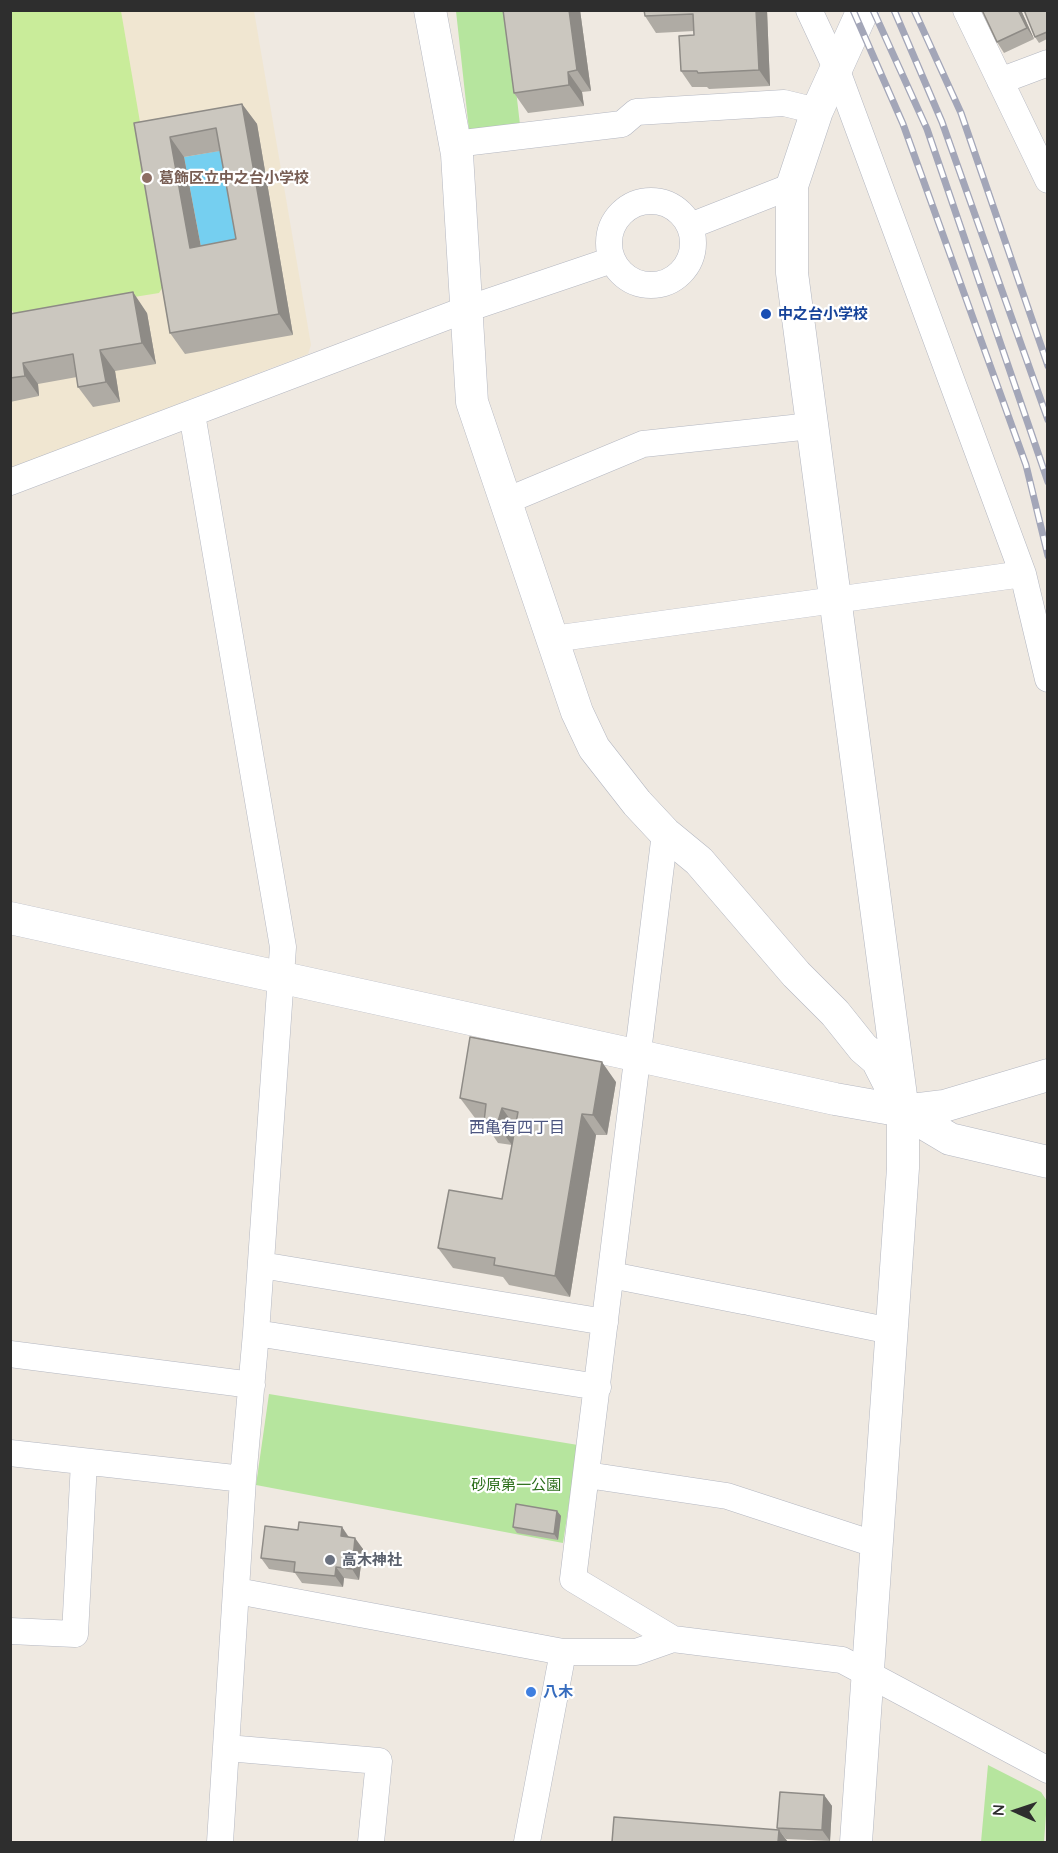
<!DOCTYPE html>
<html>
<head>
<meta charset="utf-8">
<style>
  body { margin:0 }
  #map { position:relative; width:1058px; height:1853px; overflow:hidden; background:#efe9e1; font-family:Quicksand,sans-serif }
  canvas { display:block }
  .frame { position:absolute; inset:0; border:12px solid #2e2e2e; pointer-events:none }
  .north { position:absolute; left:986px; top:1781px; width:60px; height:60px; -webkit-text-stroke:4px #fff; paint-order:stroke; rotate:273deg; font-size:16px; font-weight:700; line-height:24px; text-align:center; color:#2e2e2e }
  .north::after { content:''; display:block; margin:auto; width:21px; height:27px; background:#2e2e2e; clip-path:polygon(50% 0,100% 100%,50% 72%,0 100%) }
</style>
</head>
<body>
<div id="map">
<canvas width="1058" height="1853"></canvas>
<div class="frame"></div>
<div class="north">N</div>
</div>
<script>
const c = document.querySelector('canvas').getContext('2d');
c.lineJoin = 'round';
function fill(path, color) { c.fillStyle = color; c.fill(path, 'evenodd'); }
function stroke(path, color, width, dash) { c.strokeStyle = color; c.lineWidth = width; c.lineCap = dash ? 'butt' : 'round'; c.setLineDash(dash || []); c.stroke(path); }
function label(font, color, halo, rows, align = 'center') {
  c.font = font + ' Quicksand,"Noto Sans JP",sans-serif'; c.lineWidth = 4.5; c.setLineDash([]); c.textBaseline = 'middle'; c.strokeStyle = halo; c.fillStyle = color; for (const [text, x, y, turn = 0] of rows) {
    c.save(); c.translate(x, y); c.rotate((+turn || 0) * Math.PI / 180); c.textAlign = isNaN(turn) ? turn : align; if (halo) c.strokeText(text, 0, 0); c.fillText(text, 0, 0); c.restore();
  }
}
fill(new Path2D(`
  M11,11H254L311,345L308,354L11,468Z`), '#f0e6d1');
fill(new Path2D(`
  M456,11H507L520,125L469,130Z
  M269,1394L578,1445L563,1543L256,1485Z
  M988,1765L1041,1792L1047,1801L1044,1842H981Z`), '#b6e59e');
fill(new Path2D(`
  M11,11H121L167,280L159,293L16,316L11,309Z`), '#c9ec9a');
fill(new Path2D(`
  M230,149L250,260L205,268L184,157Z`), '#75cff0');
const minor = new Path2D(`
  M809,10L836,68L1023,574L1048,679
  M966,10L1048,180
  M1000,81L1048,63
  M455,144L622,124L636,112L784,103L817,111
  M609 243a42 42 0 1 1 84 0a42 42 0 1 1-84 0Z
  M690,226L792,186
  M192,414L283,947L256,1333L243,1479L220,1842
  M10,482L467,309L612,260
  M506,501L643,444L811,426
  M553,639L1023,574
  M665,833L573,1579L673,1639
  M261,1265L605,1322
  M611,1275L743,1301
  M749,1302L891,1331
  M256,1333L598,1387
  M10,1354L252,1385
  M10,1453L243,1479
  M587,1475L727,1496L877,1545
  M237,1591L563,1652H636L673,1639L842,1660L1048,1770
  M10,1631L75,1634L84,1462
  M227,1748L379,1761L371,1842
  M527,1842L563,1652`);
const tertiary = new Path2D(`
  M430,10L457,154L472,402L577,712L594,748L637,803L665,833L699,861L796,974L835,1013L863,1048L877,1060L903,1111V1168L856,1842
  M863,10L817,111L792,186V273L903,1111L950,1139L1048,1162
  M10,918L835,1099L903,1111L944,1106L1048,1075`);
stroke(minor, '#b4b7c1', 27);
stroke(tertiary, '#b4b7c1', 33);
stroke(minor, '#fff', 26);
stroke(tertiary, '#fff', 32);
const rail = new Path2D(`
  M853,10L903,124L1026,465L1048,556
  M873,10L927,129L1048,482
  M894,10L942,122L1048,420
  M914,10L961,113L1048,366`);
stroke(rail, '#a3a6b8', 7);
stroke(rail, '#fff', 4.5, [14]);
fill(new Path2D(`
  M503,10H580L591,91L582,92L584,106L528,113L514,93Z
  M644,10H767L770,86L709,89L707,87H692L681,71L694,35V31L656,33L645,16Z
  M1021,10L1034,39L1004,53L997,42Z
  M1047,10V39L1039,43L1035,37Z
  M242,104L257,124L293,335L185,354L170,333L134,123ZM220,151L236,239L200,246L184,157Z
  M147,313L156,364L115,371L120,402L93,407L78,387L77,377L38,384L39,396L10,402V314Z
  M616,1082L607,1135H596L570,1297L509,1285L503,1277L453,1268L438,1248L502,1199L512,1145L498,1143L484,1122V1121L475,1118L460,1098Z
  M557,1511L561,1516L558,1540L517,1533L513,1527Z
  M342,1527L349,1537L363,1549L359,1580L344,1578L343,1587L302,1583L295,1573L269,1569L261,1558L298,1530Z
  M824,1795L832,1806L830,1841L786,1839L777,1828Z`), '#afaba4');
fill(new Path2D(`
  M569,10H580L591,91L577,70Z
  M756,10H767L770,86L759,70Z
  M1018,10H1021L1034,39L1027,28Z
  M568,72L582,92L584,106L569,85Z
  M242,104L257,124L293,335L279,314Z
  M170,137L184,157L205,268L190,248Z
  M133,292L147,313L156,364L142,343Z
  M100,350L115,371L120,402L106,382Z
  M23,363L38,384L39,396L25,376Z
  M602,1062L616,1082L607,1135L593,1115Z
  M502,1108L517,1129L512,1145L497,1125Z
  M582,1114L596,1135L570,1297L555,1276Z
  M557,1511L561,1516L558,1540L554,1534Z
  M342,1527L349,1538L341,1536Z
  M355,1538L363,1549L359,1580L352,1569Z
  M336,1567L344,1578L343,1587L335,1576Z
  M824,1795L832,1806L830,1841L822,1830Z
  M779,1830L788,1842H778Z`), '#8e8b86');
const building = new Path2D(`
  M503,10H569L577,70L568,72L569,85L514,93Z
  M644,10H756L759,70L698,73L697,71H681L679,36L694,35L693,14L645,16Z
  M982,10H1018L1027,28L997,42Z
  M1024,10H1047V32L1035,37Z
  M242,104L279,314L170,333L134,123ZM216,128L236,239L190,248L170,137Z
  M133,292L142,343L100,350L106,382L78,387L73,354L23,363L25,376L10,378V314Z
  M470,1037L602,1062L593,1115L582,1114L555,1276L494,1265L495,1258L438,1248L449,1190L502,1199L518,1112L502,1108L497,1125L484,1122L486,1104L460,1098Z
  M516,1504L557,1511L554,1534L513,1527Z
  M299,1522L342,1527L341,1536L355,1538L352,1569L336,1567L335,1576L294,1572L295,1562L261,1558L265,1526L298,1530Z
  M780,1792L824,1795L822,1830L777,1828Z
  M614,1817L779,1830L778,1842H612Z`);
fill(building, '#cbc7bf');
stroke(building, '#8e8b86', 1.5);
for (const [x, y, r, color] of [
  [147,178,6,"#8d6e63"],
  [766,314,6,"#1a4fb4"],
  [330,1560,6,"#6b7280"],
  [531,1692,6,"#3f7fe0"]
]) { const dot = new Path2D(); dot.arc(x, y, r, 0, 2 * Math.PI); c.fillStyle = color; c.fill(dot); stroke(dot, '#fff', 2); }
label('bold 15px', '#785e54', '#fff', [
  ["葛飾区立中之台小学校",159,178]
], 'left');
label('bold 15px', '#164399', '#fff', [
  ["中之台小学校",778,314]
], 'left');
label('15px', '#2c6e1b', '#fff', [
  ["砂原第一公園",516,1485]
]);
label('bold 15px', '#5b616d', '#fff', [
  ["高木神社",342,1560]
], 'left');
label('bold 15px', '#366cbe', '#fff', [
  ["八木",543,1692]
], 'left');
label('16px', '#4d5680', '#fff', [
  ["西亀有四丁目",517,1128]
]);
</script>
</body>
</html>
